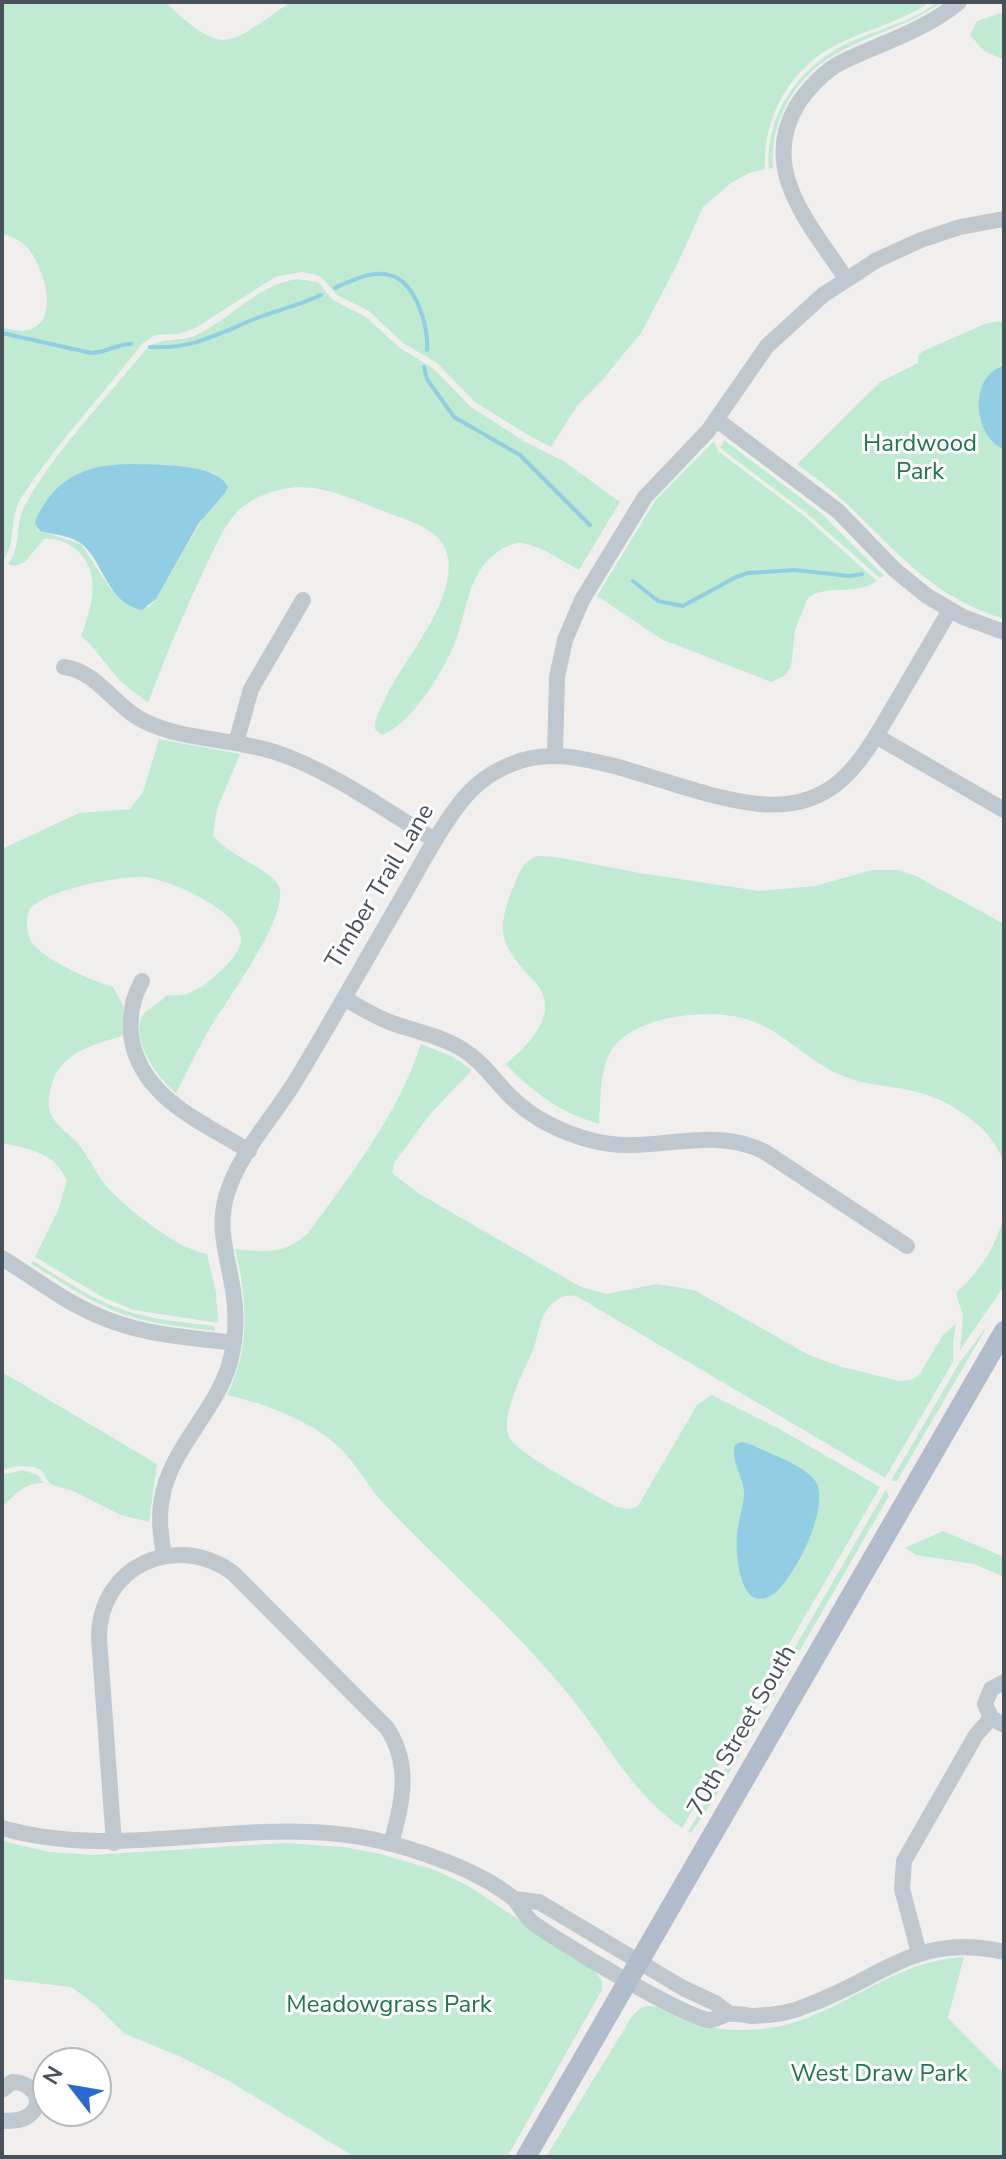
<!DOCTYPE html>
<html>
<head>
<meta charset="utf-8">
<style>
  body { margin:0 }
  #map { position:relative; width:1006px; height:2159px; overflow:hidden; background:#f1efee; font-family:"Nunito Sans",sans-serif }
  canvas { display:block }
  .frame { position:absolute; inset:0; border:4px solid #48515a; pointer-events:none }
  .north { position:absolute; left:32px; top:2047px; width:80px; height:80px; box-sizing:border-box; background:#fff; border:2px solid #b6b9bd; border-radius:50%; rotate:301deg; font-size:22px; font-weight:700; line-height:32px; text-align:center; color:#48515a }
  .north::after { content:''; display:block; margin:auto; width:28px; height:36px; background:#2a6acf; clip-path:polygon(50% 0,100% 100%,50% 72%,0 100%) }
</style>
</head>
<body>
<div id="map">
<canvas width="1006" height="2159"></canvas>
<div class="frame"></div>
<div class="north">N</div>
</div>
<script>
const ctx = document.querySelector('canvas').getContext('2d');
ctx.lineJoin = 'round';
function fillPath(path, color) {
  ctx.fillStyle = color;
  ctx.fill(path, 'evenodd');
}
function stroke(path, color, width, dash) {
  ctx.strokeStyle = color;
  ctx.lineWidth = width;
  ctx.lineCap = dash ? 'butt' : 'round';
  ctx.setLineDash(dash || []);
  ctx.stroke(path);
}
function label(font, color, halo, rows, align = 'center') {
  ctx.font = font + ' "Nunito Sans",sans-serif';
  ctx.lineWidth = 6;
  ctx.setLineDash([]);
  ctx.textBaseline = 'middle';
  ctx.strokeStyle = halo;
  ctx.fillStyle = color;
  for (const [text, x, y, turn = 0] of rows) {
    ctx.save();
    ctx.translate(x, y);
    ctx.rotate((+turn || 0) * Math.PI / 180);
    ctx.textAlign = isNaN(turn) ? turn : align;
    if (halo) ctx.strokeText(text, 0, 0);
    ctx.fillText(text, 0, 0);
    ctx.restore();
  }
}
fillPath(new Path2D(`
  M8 2H165C227 60 227 44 291 2H930C903 21 869 29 840 43 792 65 762 117 765 169L749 173 731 183 703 207 677 265 641 333 604 378 577 406 551 447 528 435 475 402 437 363 403 343 369 311 337 295 321 277 313 274 301 272 275 277 197 327 179 334 155 335 143 343C102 395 57 443 21 498 8 519 17 547 2 561V328C10 329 19 332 27 330 64 323 42 261 25 245 18 239 10 236 2 234V6Z
  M937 2H942C911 25 874 33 841 51 797 74 769 119 773 168L769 169C765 112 801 64 852 41 880 29 912 22 937 2Z
  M1004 12V60L984 51 970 35 977 21Z
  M297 279 318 282 333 300 366 317 400 348 433 368 471 407 524 441 565 462 620 502 579 570C562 561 542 546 522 543 514 542 506 547 499 551 466 572 467 617 452 650 440 676 410 725 382 735L375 729C374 717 382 706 387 695 406 656 455 603 448 558 443 528 408 521 383 511 352 499 317 482 283 489 267 492 245 502 235 514 222 529 214 550 205 568 184 612 165 657 148 703L120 681 90 644 81 636C92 608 103 569 74 548 64 541 55 538 44 539L25 562 15 566 8 564C22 547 14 524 25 505 57 448 106 399 147 348 160 337 179 342 194 336 231 320 256 285 297 279ZM134 464 207 471 216 474 225 493 204 516 156 599 149 607 133 608 110 588 81 544 38 530 112 465Z
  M999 321 1004 322V619C932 596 902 557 850 507 834 491 815 478 797 464L880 382 918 363V356L923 351 985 324Z
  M724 440 822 514 884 576 880 578 805 512 720 448Z
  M714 441 718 451 803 515 877 581C853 597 828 583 808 598L795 630 791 667 784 676 771 682 661 639 597 596 655 501Z
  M159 739 240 754 217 809 213 835C228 856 273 870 279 887 290 917 223 1005 207 1033 196 1053 186 1073 176 1093 158 1079 129 1038 143 1015 147 1008 161 1003 167 995 187 998 202 988 216 975 226 966 239 954 241 941 245 913 169 879 145 877 118 876 46 889 29 910 26 921 26 931 31 941 41 958 93 982 113 987L123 1005 122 1036C92 1045 59 1053 51 1087 49 1095 47 1104 50 1112 56 1128 73 1135 82 1149 92 1162 98 1178 110 1190 128 1210 180 1250 207 1254L216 1292 218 1323 134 1310 104 1298 35 1257 58 1210 67 1181C56 1153 28 1148 2 1143V849L79 813 130 809 143 792Z
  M537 856 556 857 640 873 759 891 815 886 872 870H898L914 875 1004 924V1163C994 1132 960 1107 930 1096 899 1084 870 1089 836 1073 805 1058 781 1030 749 1020 712 1007 629 1015 610 1053 599 1073 601 1102 599 1124 560 1112 534 1094 506 1064 529 1045 562 1012 535 982 522 967 505 952 503 931 502 915 509 897 515 883 520 870 524 861 537 856Z
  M421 1044 453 1057 472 1070 431 1113 394 1163 392 1173 418 1193 581 1287 606 1294 657 1284 694 1290 809 1355 842 1367 899 1381 911 1380 919 1375 943 1335 956 1323 953 1343V1362L885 1478 578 1297C568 1293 559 1297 551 1305 539 1316 539 1335 533 1350 524 1371 500 1416 509 1437 516 1453 598 1497 617 1507L630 1509 638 1506 697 1405 712 1395 776 1427 880 1487 682 1828C630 1791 611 1748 573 1700 517 1630 448 1571 387 1507 367 1487 354 1458 332 1441 302 1417 264 1404 227 1395 251 1348 247 1299 235 1249 267 1252 284 1255 309 1232 352 1173 398 1114 421 1044Z
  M1004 1214V1286L960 1350 963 1316 956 1293C980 1271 997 1246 1004 1214Z
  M33 1261C62 1278 89 1298 121 1309 151 1320 182 1322 214 1326L215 1331C186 1327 157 1325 129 1316 94 1305 63 1283 31 1264Z
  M988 1325 897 1481H891L960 1362Z
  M2 1372 157 1464 149 1522 121 1515 73 1491 50 1484 41 1470 33 1467 17 1466 2 1470Z
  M23 1470 38 1475 44 1483C24 1483 15 1494 2 1507V1475Z
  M886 1490 889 1496 714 1799 691 1833 688 1832Z
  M943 1531 1004 1557V1577L974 1564 916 1555 905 1548Z
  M2 1841 50 1852 92 1855 286 1843 343 1847 381 1854 435 1870 467 1885 595 1971 602 1981V1990L507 2157H355L227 2080 179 2056 125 2034 96 2005 71 1987 2 1979Z
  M964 1957 948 2018 1004 2074V2157H546L629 2021C634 2014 639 2007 648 2006 660 2005 672 2015 682 2019 707 2029 736 2032 762 2029 837 2021 886 1961 964 1957Z`), '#c1ead3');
fillPath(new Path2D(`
  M1004 366V449C973 437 968 375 1004 366Z
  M134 464C157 465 218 463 228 487L225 493 199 523 156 599 142 610C108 604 103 562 83 545 71 535 54 535 40 531L35 523C37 514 42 508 47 500 69 470 99 464 134 464Z
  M741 1442 747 1443C764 1451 807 1466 816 1482 830 1507 796 1575 776 1592 740 1620 735 1554 737 1534 738 1522 742 1510 744 1498 746 1479 730 1463 735 1445Z`), '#92cee3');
stroke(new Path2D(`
  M335 288C350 281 372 270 389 275 416 281 429 327 427 350
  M2 333 91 353C105 353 117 344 131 344
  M150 347C191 350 220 333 257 318 278 310 300 305 321 295
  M424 367 427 379 454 417 520 455 590 525
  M633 581 658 601 683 606 736 577 748 573 795 570 850 576 862 574`), '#92cee3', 4);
stroke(new Path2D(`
  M846 279C812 226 759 172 796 107 807 89 825 70 844 61 884 42 925 30 959 2
  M717 420 838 511 895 570 927 596 963 617 1004 632
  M64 667C97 671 115 707 144 721 184 741 232 738 275 752 332 771 384 810 435 840
  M876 736 1004 810
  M236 743 251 689 303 600
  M555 755 557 677 565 640 582 600 645 497 708 431 767 346 823 295 877 260 921 240 960 227 1004 219
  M142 981C133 997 129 1016 131 1035 139 1097 201 1121 249 1151
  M344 998C358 1006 372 1015 387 1021 412 1031 439 1035 462 1049 482 1061 494 1080 510 1096 532 1118 561 1132 590 1140 649 1157 709 1123 765 1152L907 1246
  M2 1258C33 1277 65 1302 99 1316 141 1335 189 1337 234 1343
  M164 1556C161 1537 158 1517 162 1498 171 1447 216 1412 230 1362 236 1339 237 1314 233 1290 228 1258 217 1230 226 1197 238 1155 270 1121 293 1085 331 1023 366 959 403 896 421 865 438 831 460 803 473 786 491 772 512 764 547 749 583 758 618 767 664 780 712 799 759 804 836 811 861 762 895 704 913 673 932 641 950 610
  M1004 1682 991 1689 985 1704 991 1718 1004 1725
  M2 1828C104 1857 205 1828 309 1832 355 1833 401 1844 444 1861 467 1869 494 1883 513 1898 520 1905 524 1915 532 1922 554 1939 689 2021 711 2020 717 2019 723 2015 728 2014 736 2013 745 2015 752 2016 772 2016 793 2012 811 2004 883 1977 919 1932 1004 1952
  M114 1843 99 1638C99 1566 176 1531 233 1573L387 1728C412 1766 402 1803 391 1844
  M514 1899 539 1902 683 1988 715 2003 729 2013
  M919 1953 902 1889 904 1861 976 1735 991 1718
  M2 2090 12 2082C31 2081 48 2102 28 2116 21 2121 11 2121 2 2121`), '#c0c8cf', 16);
stroke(new Path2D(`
  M526 2157 1004 1331`), '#b1bccb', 20);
label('24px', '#20744e', '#fff', [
  ["Hardwood",920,445],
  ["Park",920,473],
  ["Meadowgrass Park",389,2006],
  ["West Draw Park",879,2075]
]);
label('24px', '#48515a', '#fff', [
  ["Timber Trail Lane",381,887,-59],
  ["70th Street South",743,1731,-60]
]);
</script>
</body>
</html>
